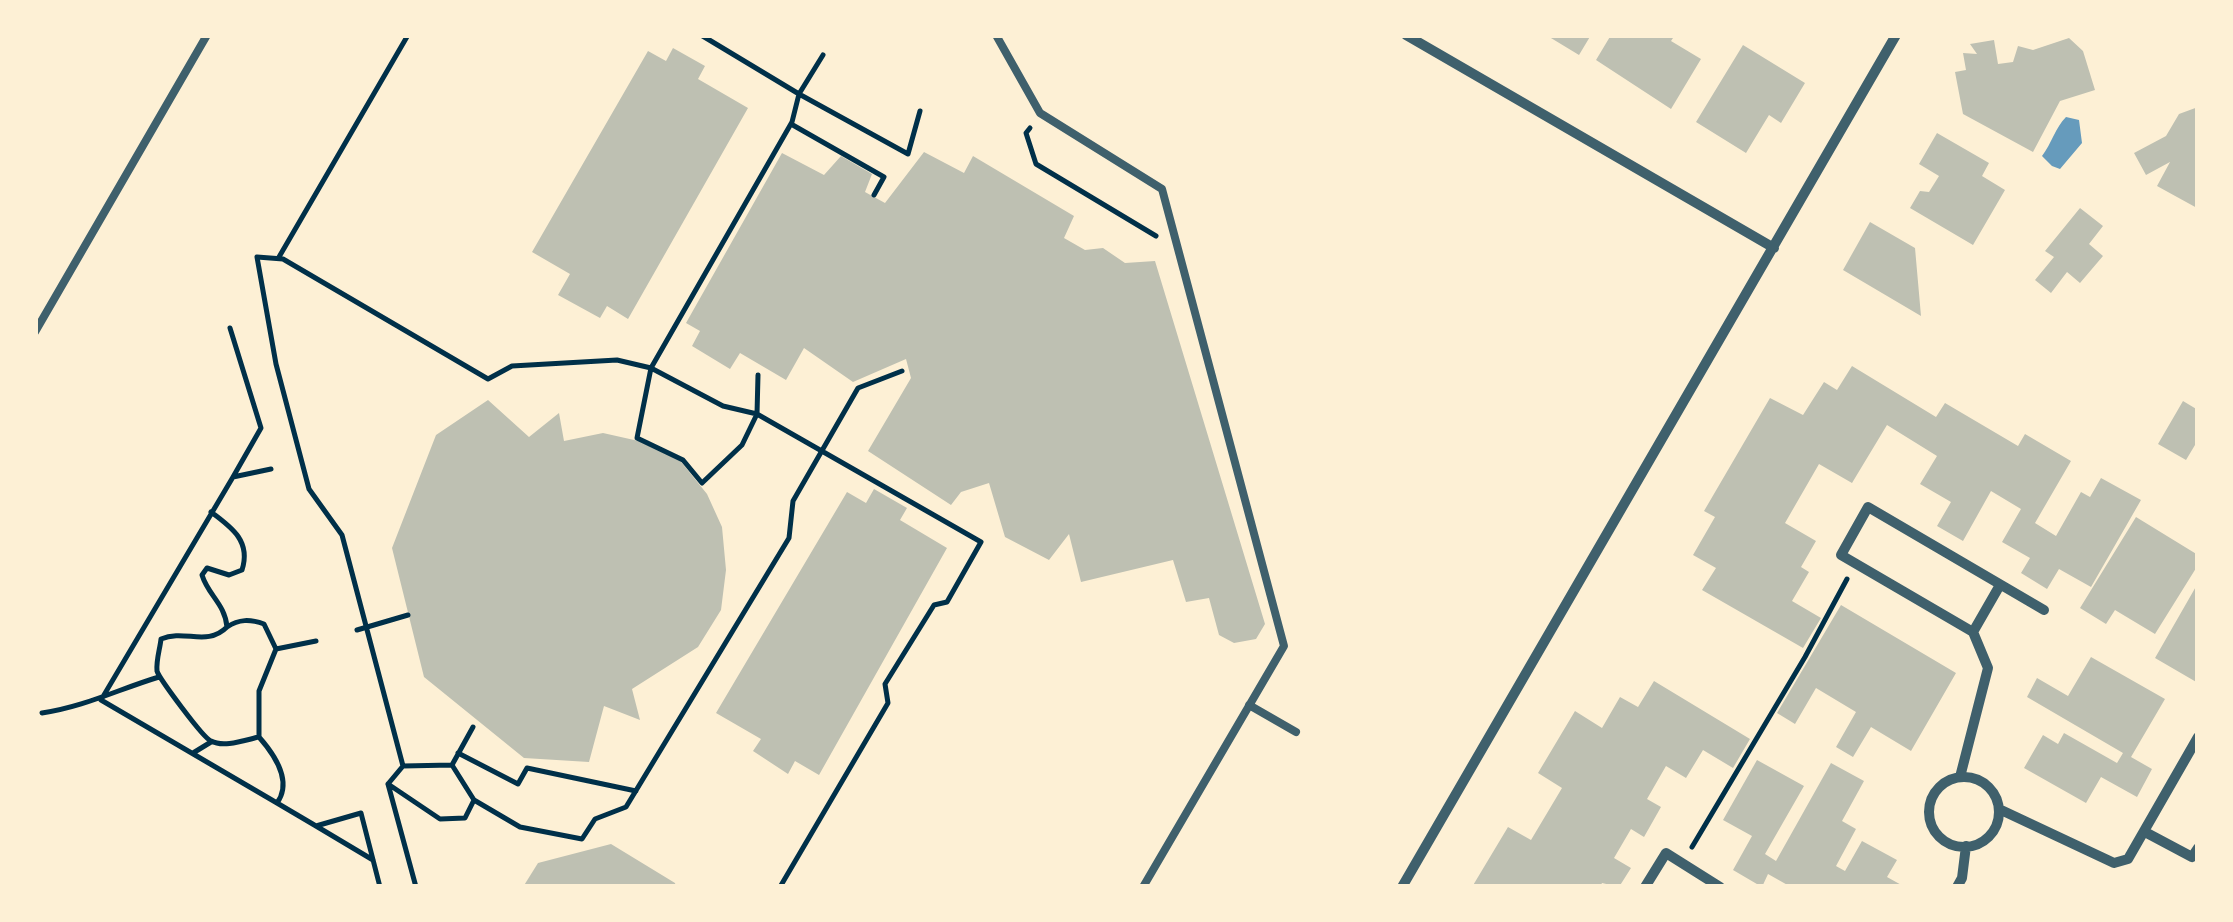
<!DOCTYPE html>
<html>
<head>
<meta charset="utf-8">
<style>
  body { margin:0 }
  #map { position:relative; width:2233px; height:922px; overflow:hidden; background:#fdf0d5; font-family:Manrope,sans-serif }
  canvas { display:block }
  .frame { position:absolute; inset:0; border:38px solid #fdf0d5; pointer-events:none }
</style>
</head>
<body>
<div id="map">
<canvas width="2233" height="922"></canvas>
<div class="frame"></div>
</div>
<script>
const ctx = document.querySelector('canvas').getContext('2d');
ctx.lineJoin = 'round';
function fillPath(path, color) {
  ctx.fillStyle = color;
  ctx.fill(path, 'evenodd');
}
function stroke(path, color, width, dash) {
  ctx.strokeStyle = color;
  ctx.lineWidth = width;
  ctx.lineCap = dash ? 'butt' : 'round';
  ctx.setLineDash(dash || []);
  ctx.stroke(path);
}
fillPath(new Path2D(`
  M2066 117 2079 120 2082 143 2060 169 2052 166 2042 156C2052 143 2055 128 2066 117Z`), '#669bbc');
fillPath(new Path2D(`
  M1546 35H1591L1579 55Z
  M1611 35H1675L1671 41 1701 59 1671 109 1596 60Z
  M2069 38 2083 51 2095 90 2060 101 2033 152 1963 114 1955 72 1966 70 1963 53 1977 54 1970 44 1994 40 1998 64 2013 62 2018 46 2033 50Z
  M1743 45 1805 83 1781 123 1769 115 1746 153 1696 122Z
  M673 48 705 66 698 79 748 108 628 319 607 306 600 318 558 295 570 274 532 252 648 51 666 61Z
  M2198 107V206L2197 208 2157 186 2170 162 2146 175 2134 153 2166 136 2179 114Z
  M1937 133 1989 163 1982 176 2005 190 1973 245 1910 208 1920 191 1929 192 1939 176 1919 164Z
  M924 152 964 173 973 156 1074 216 1064 238 1085 250 1103 248 1125 263 1155 261 1265 624 1256 639 1234 643 1219 635 1209 598 1186 602 1173 560 1081 582 1069 534 1049 560 1005 537 989 483 961 492 951 505 868 451 911 378 906 359 853 382 804 348 786 380 740 353 730 369 692 346 700 331 686 323 782 153 824 175 841 156 872 174 865 192 885 203Z
  M2080 208 2103 226 2089 244 2103 256 2080 283 2067 272 2051 293 2035 280 2054 257 2045 251Z
  M1870 222 1915 248 1921 316 1843 270Z
  M1852 366 1936 417 1945 403 2018 446 2025 434 2071 461 2035 523 2056 536 2081 492 2090 497 2101 478 2141 500 2091 587 2059 569 2047 589 2021 573 2030 558 2002 542 2021 509 1991 491 1963 541 1937 526 1951 502 1920 484 1937 456 1887 425 1852 483 1819 464 1785 523 1816 541 1801 567 1809 572 1792 601 1821 618 1803 648 1702 590 1716 568 1693 555 1715 517 1704 511 1770 398 1803 415 1824 382 1837 390Z
  M488 400 529 437 559 413 564 441 603 433 643 442 678 458 707 494 722 527 726 570 721 610 698 647 632 689 640 720 604 706 589 762 524 758 424 677 392 548 436 435Z
  M2183 401 2198 410V440L2186 460 2158 444Z
  M874 489 907 508 900 520 947 548 819 775 795 761 788 774 753 751 761 739 716 713 847 492 866 503Z
  M2136 517 2198 555V565L2155 634 2115 610 2106 624 2080 608Z
  M2198 583V683L2155 658Z
  M1841 605 1956 673 1911 751 1871 727 1853 757 1836 747 1856 712 1816 688 1795 724 1777 713Z
  M2091 657 2165 699 2131 757 2152 769 2137 797 2101 777 2086 803 2024 768 2043 735 2058 744 2064 733 2117 763 2123 753 2027 697 2037 678 2068 696Z
  M1654 681 1750 739 1733 768 1703 750 1686 778 1666 766 1647 799 1661 807 1644 837 1631 829 1614 858 1631 868 1619 887 1602 883 1600 887H1472L1508 827 1531 840 1562 788 1538 773 1575 711 1602 728 1620 697 1638 707Z
  M1757 760 1804 786 1765 854 1776 861 1831 763 1864 781 1842 821 1856 829 1836 866 1845 871 1862 841 1897 860 1887 877 1905 887H1791L1768 874 1762 887 1733 870 1752 836 1723 820Z
  M611 844 675 883 676 887H523L538 863Z`), '#bec0b2');
stroke(new Path2D(`
  M701 35 799 94 792 122 651 368 637 438 683 460 702 483 742 445 757 414 758 375
  M823 55 799 94 908 154 920 111
  M791 124 884 177 874 195
  M1030 128 1026 133 1036 164 1156 236
  M279 257 408 35
  M230 328 261 428 233 477
  M271 469 233 477 101 700 277 803
  M211 512C233 528 251 542 242 570L229 575 207 568 202 575C208 595 225 604 227 627 239 619 250 619 264 624L276 649
  M227 627C207 647 185 629 161 639 160 649 156 660 157 671 159 678 203 738 211 741 224 748 245 740 259 737
  M357 630 408 615
  M316 641 276 649 259 691V737C274 754 293 781 277 803L316 826 361 813 380 887
  M42 713C84 707 119 689 159 677
  M193 753 211 742
  M458 753 518 784 527 768 636 791
  M452 765 473 727
  M403 766 452 765 474 800
  M388 784 440 819 465 818 474 800 520 827 582 839 595 819 626 807 789 538 793 501 858 388 902 371
  M316 826 373 860
  M1692 847 1805 657 1847 579
  M416 887 388 784 403 766 342 535 309 489 276 364 257 257 283 259 488 379 512 366 617 360 651 368 723 406 757 414 981 542 947 602 934 605 885 684 888 703 780 887`), '#003049', 5);
stroke(new Path2D(`
  M996 35 1040 113 1162 189 1284 646 1143 887
  M35 332 207 35
  M1249 705 1296 732`), '#3f606c', 8);
stroke(new Path2D(`
  M1406 35 1774 248
  M1973 632 2000 585
  M1960 777 1988 668 1973 632 1841 555 1868 507 2044 610
  M1929 812a35 35 0 1 1 70 0a35 35 0 1 1-70 0Z
  M1999 809 2114 863 2128 859 2198 737
  M2145 832 2192 857 2198 848
  M1402 887 1896 35
  M1645 887 1666 853 1720 887
  M1957 887 1962 878 1966 846`), '#3f606c', 10);
</script>
</body>
</html>
